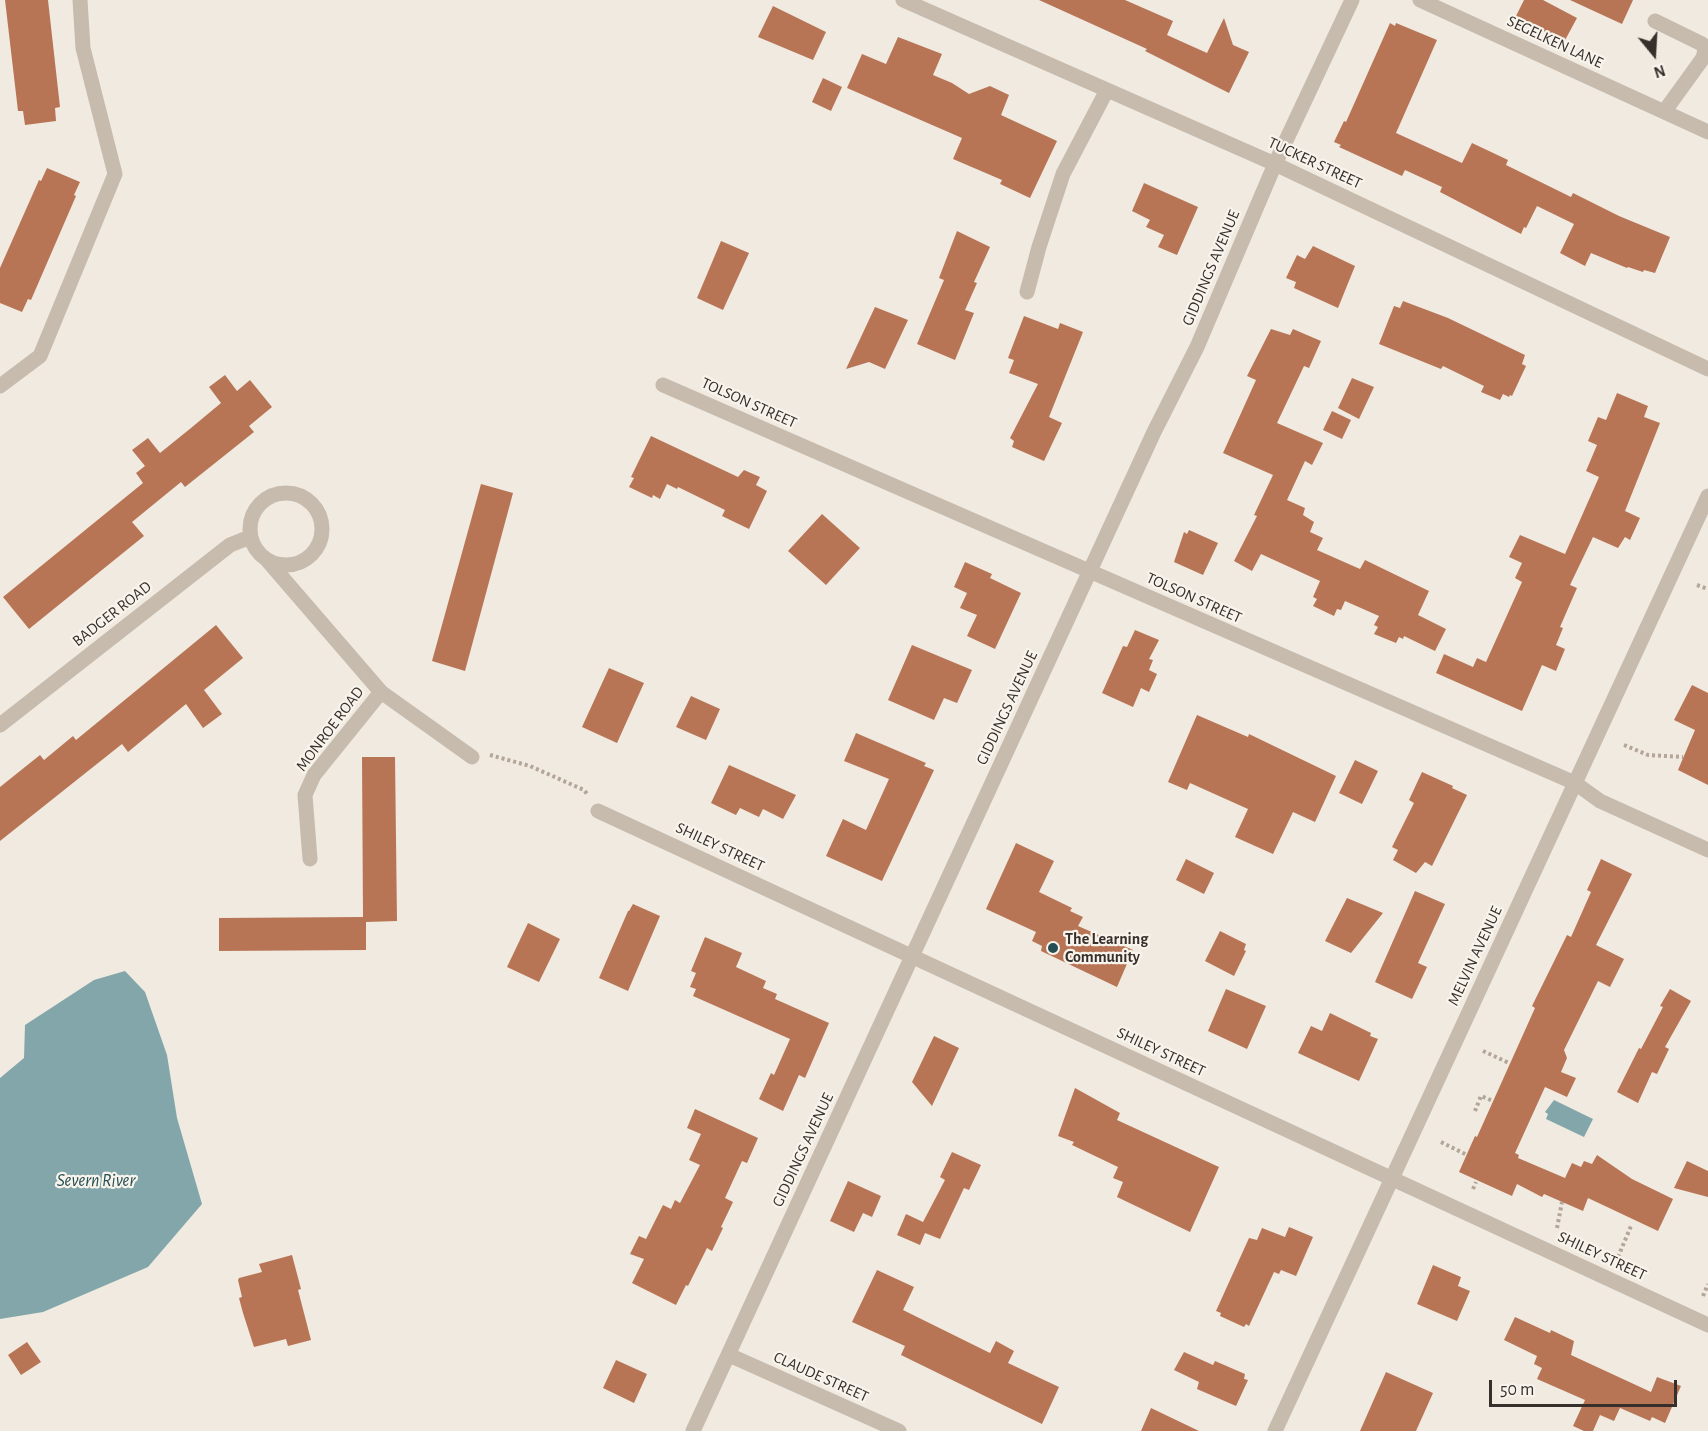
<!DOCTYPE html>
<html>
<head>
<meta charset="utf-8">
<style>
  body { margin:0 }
  #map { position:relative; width:1708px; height:1431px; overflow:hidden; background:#f0eae0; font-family:"Alegreya Sans",sans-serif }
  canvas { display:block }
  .north { position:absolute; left:1624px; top:24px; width:60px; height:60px; -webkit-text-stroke:4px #f8f4ec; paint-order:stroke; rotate:162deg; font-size:16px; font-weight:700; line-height:24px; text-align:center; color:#372f2b }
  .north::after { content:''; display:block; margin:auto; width:21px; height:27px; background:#372f2b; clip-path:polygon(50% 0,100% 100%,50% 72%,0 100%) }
  .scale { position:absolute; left:1489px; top:1380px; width:188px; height:27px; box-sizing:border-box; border:3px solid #372f2b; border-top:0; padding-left:8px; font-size:18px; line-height:21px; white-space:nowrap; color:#372f2b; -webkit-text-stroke:4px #f8f4ec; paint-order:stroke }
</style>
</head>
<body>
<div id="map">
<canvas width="1708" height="1431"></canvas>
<div class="north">N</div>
<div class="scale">50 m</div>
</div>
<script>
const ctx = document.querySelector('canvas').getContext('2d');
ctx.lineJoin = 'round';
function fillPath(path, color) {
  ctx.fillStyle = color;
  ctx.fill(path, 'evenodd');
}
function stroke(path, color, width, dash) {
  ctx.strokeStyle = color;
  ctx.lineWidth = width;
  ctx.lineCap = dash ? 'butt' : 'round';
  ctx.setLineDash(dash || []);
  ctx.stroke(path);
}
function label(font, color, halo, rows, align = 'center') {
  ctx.font = font + ' "Alegreya Sans",sans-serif';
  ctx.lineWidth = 4.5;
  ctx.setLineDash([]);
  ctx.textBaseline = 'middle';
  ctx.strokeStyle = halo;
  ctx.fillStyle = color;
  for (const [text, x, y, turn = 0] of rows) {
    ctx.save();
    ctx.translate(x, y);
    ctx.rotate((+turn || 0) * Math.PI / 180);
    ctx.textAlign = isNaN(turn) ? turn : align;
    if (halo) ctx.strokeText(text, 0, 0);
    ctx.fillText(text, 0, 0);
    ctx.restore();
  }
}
fillPath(new Path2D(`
  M125 971 145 992 167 1055 177 1118 202 1204 148 1267 43 1312 0 1319V1078L24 1058 25 1025 94 980Z
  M1554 1100 1593 1119 1584 1137 1546 1119 1548 1114 1545 1112Z`), '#82a6aa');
fillPath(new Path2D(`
  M5 0H48L60 107 55 108 56 121 25 125 23 111H18Z
  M1039 0H1125L1173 21 1167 35 1207 53 1224 18 1233 45 1249 52 1229 93 1145 51 1147 49Z
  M1524 0H1543L1577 18 1564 42 1516 16Z
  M1570 0H1633L1622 24Z
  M773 6 826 32 813 60 758 37Z
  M1390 23 1395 26 1396 23 1437 40 1396 133 1462 163 1472 143 1508 160 1506 165 1571 197 1573 193 1619 216 1670 237 1655 273 1644 270 1643 272 1628 267 1627 268 1591 253 1585 266 1560 253 1574 224 1537 206 1526 228 1524 227 1521 234 1440 192 1442 187 1405 170 1402 176 1339 147 1341 145 1334 142 1344 121 1346 122Z
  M898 37 942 54 933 75 952 83 969 94 990 86 1009 95 1001 115 1057 141 1030 198 1000 184 1002 180 953 159 962 138 847 88 862 54 886 64Z
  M823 78 842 87 831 111 812 102Z
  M47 168 80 182 74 195 76 196 31 300 28 299 22 312 0 303V268L39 180 41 181Z
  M1144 183 1198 207 1177 255 1158 247 1164 235 1146 227 1150 220 1132 211Z
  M957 231 990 247 974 282 977 283 965 310 974 313 955 360 917 344 944 280 939 278Z
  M721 241 749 253 723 310 697 298Z
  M1313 246 1355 266 1338 308 1294 288 1296 282 1286 278 1297 255 1305 259Z
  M1403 301 1448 318 1525 355 1522 364 1526 366 1512 396 1510 395 1509 397 1503 394 1500 400 1481 392 1484 386 1443 366 1441 369 1379 344 1394 306 1400 308Z
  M875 307 908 320 885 369 869 362 846 369Z
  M1024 316 1058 329 1060 323 1083 332 1049 417 1062 423 1044 461 1012 447 1014 441 1010 438 1038 384 1009 373 1014 360 1008 358Z
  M1271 329 1290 335 1293 329 1321 341 1309 368 1304 366 1277 423 1323 443 1312 465 1305 461 1287 500 1305 508 1303 515 1314 522 1310 532 1323 538 1317 550 1360 569 1365 560 1429 591 1418 615 1446 629 1435 651 1404 636 1403 639 1399 637 1396 643 1374 634 1378 627 1374 625 1379 616 1345 601 1341 610 1337 609 1334 616 1313 606 1317 599 1313 597 1320 581 1261 554 1252 571 1234 561 1257 516 1254 515 1273 475 1223 453 1256 380 1247 376Z
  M225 375 237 391 250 380 272 407 249 426 254 432 185 487 181 482 132 522 144 536 29 629 3 597 143 483 136 473 145 466 132 450 148 438 160 453 191 428 221 403 209 387Z
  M1352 378 1374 387 1359 419 1338 408Z
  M1617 393 1648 406 1644 417 1660 423 1625 511 1640 518 1630 540 1625 537 1618 548 1593 537 1570 585 1577 588 1560 627 1563 628 1556 645 1565 649 1556 671 1542 665 1522 711 1436 673 1444 654 1473 667 1477 658 1486 662 1522 582 1515 578 1522 563 1509 557 1520 535 1565 554 1599 477 1586 471 1597 445 1588 441 1598 417 1606 420Z
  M1332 411 1351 420 1342 439 1323 430Z
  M651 436 738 477 744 470 760 477 756 485 767 491 749 529 722 516 725 510 678 487 677 489 667 484 660 499 653 495 652 498 629 487 634 478 631 477Z
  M481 484 513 493 465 671 432 661Z
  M822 514 860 548 826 585 788 551Z
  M1189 530 1218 543 1203 575 1174 562 1184 532 1187 534Z
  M965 562 992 574 990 578 1021 593 995 649 967 636 977 615 960 608 967 593 954 587Z
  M216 625 243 658 204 690 222 714 203 728 186 704 128 752 122 744 0 841V787L40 755 44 760 73 736 76 740Z
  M1135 630 1159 640 1149 659 1153 660 1149 670 1157 674 1149 692 1141 688 1133 707 1102 693 1123 646 1127 647Z
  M912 645 972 670 957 703 944 698 934 720 888 700Z
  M609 668 644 683 617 743 582 727Z
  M1692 685 1708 693V785L1678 770 1695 730 1674 720Z
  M691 696 720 709 706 740 676 727Z
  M1197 715 1248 737 1249 734 1336 776 1315 822 1293 812 1273 854 1235 837 1248 809 1190 783 1187 790 1168 782Z
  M856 733 926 763 924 766 934 770 882 881 826 856 843 819 866 830 889 779 844 761Z
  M362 757H395L397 921 366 922V950L219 951V918L363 917Z
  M1355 760 1378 771 1362 804 1339 793Z
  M729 765 796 795 783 819 763 809 759 817 740 808 736 815 711 803Z
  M1422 772 1453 786 1452 788 1467 795 1432 866 1425 862 1416 873 1393 860 1398 850 1392 847 1414 803 1409 800Z
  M1016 843 1054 861 1039 892 1072 908 1070 911 1083 917 1078 926 1133 950 1117 987 1041 951 1042 946 1032 941 1036 932 986 909Z
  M1186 859 1214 873 1204 894 1176 880Z
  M1601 859 1632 874 1596 945 1624 959 1610 987 1598 981 1564 1050 1567 1058 1561 1072 1576 1078 1567 1097 1545 1087 1515 1153 1519 1155 1518 1158 1565 1178 1572 1163 1581 1167 1584 1161 1592 1164 1597 1155 1632 1179 1673 1199 1658 1231 1588 1198 1583 1211 1544 1194 1542 1197 1517 1184 1512 1196 1459 1172 1475 1136 1477 1137 1535 1008 1532 1006 1567 935 1571 937 1591 892 1587 890Z
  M1415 891 1445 904 1418 963 1427 967 1412 999 1375 982Z
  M1347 898 1383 913 1351 953 1325 941Z
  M633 904 660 916 628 991 599 978 628 911H629Z
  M528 923 560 939 539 982 507 967Z
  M1220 931 1246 944 1244 950 1246 951 1234 976 1205 961Z
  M705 937 742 953 736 967 766 981 763 988 777 994 775 999 829 1023 805 1078 799 1075 783 1111 759 1099 771 1073 774 1075 790 1039 693 996 696 989 690 987 696 973 691 971Z
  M1226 989 1266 1006 1247 1049 1208 1031Z
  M1670 989 1691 1001 1665 1047 1669 1049 1657 1074 1652 1072 1638 1103 1617 1092 1639 1048 1641 1049 1663 1007 1660 1006Z
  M1330 1013 1371 1033 1370 1036 1378 1039 1359 1081 1298 1053 1311 1026 1322 1031Z
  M934 1036 959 1048 932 1106 912 1082Z
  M1075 1088 1120 1113 1117 1120 1219 1167 1190 1232 1117 1197 1123 1182 1113 1178 1118 1167 1072 1145 1074 1142 1058 1136Z
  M695 1109 758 1138 747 1163 742 1161 725 1198 733 1202 721 1227 723 1228 712 1251 707 1248 688 1286 686 1285 676 1305 632 1283 644 1259 630 1254 639 1236 646 1239 663 1205 671 1209 675 1200 680 1203 700 1165 689 1160 701 1134 687 1128Z
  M952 1152 981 1165 969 1190 964 1188 940 1239 925 1233 920 1245 897 1235 906 1214 923 1222 945 1180 940 1177Z
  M1687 1161 1708 1171V1197L1674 1188Z
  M848 1181 881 1196 872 1217 863 1213 854 1232 830 1221Z
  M1289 1227 1313 1237 1296 1276 1281 1270 1279 1274 1274 1272 1249 1326 1246 1324 1244 1327 1220 1316 1221 1313 1216 1311 1249 1238 1257 1240 1262 1228 1285 1237Z
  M292 1255 301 1289 298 1290 311 1340 288 1346 286 1339 254 1347 243 1313 239 1298 242 1297 238 1280 239 1278 262 1272 259 1264Z
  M1433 1265 1461 1277 1458 1286 1470 1291 1457 1321 1417 1304Z
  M877 1270 914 1287 903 1310 990 1353 996 1341 1014 1351 1008 1363 1059 1387 1042 1424 901 1355 905 1346 852 1322Z
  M1515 1317 1550 1333 1551 1330 1574 1341 1571 1355 1651 1392 1657 1377 1681 1386 1665 1423 1652 1417 1650 1421 1620 1408 1614 1421 1600 1415 1593 1431H1584L1573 1426 1585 1400 1537 1379 1542 1368 1534 1364 1537 1356 1504 1340Z
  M27 1342 41 1362 21 1375 8 1355Z
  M1184 1352 1213 1365 1215 1361 1245 1374 1244 1379 1248 1380 1236 1406 1197 1389 1199 1382 1174 1370Z
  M616 1360 647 1374 634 1403 603 1388Z
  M1386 1372 1433 1393 1416 1431H1360Z
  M1151 1408 1199 1431H1141Z`), '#b87556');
stroke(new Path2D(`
  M1697 585 1708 589
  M1624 745 1648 755 1683 757
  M490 755 530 766 584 790 588 795
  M1483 1051 1509 1063
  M1475 1111 1481 1096 1493 1101
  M1441 1142 1467 1155
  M1473 1189 1476 1182
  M1557 1228 1562 1202
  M1618 1257 1631 1226
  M1703 1296 1708 1284`), '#b3a597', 4, [3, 3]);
stroke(new Path2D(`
  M903 0 1275 164 1708 369
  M1420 0 1708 132
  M1655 21 1702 44 1705 50 1703 58 1664 112
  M1027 292 1039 247 1063 174 1107 90
  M663 385 1575 783 1600 801 1708 850
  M0 386 40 356 115 174 83 48 80 0
  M250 529a36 36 0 1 1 72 0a36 36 0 1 1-72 0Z
  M268 561 381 692 472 757
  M0 725 230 545 250 537
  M598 811 1708 1325
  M310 859 305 795 314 775 381 692
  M729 1355 899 1431
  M693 1431 1154 432 1197 347 1275 164 1352 0
  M1275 1431 1708 496`), '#c7bbad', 15);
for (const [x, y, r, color] of [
  [1053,948,6,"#254d54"]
]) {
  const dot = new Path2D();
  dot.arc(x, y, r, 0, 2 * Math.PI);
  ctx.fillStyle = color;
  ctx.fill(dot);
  stroke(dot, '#f8f4ec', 2);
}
label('16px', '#372f2b', '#f8f4ec', [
  ["SEGELKEN LANE",1555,42,25],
  ["TUCKER STREET",1315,163,25],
  ["GIDDINGS AVENUE",1211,268,-67],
  ["TOLSON STREET",749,403,24],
  ["TOLSON STREET",1194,598,24],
  ["BADGER ROAD",112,614,-38],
  ["GIDDINGS AVENUE",1007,708,-65],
  ["MONROE ROAD",330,729,-53],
  ["SHILEY STREET",720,847,25],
  ["MELVIN AVENUE",1475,956,-65],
  ["SHILEY STREET",1161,1052,25],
  ["GIDDINGS AVENUE",803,1150,-65],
  ["SHILEY STREET",1602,1256,25],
  ["CLAUDE STREET",821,1377,24]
]);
label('bold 16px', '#372f2b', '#f8f4ec', [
  ["The Learning",1065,939],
  ["Community",1065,957]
], 'left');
label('italic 18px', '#254d54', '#f8f4ec', [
  ["Severn River",96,1181]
]);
</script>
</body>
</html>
